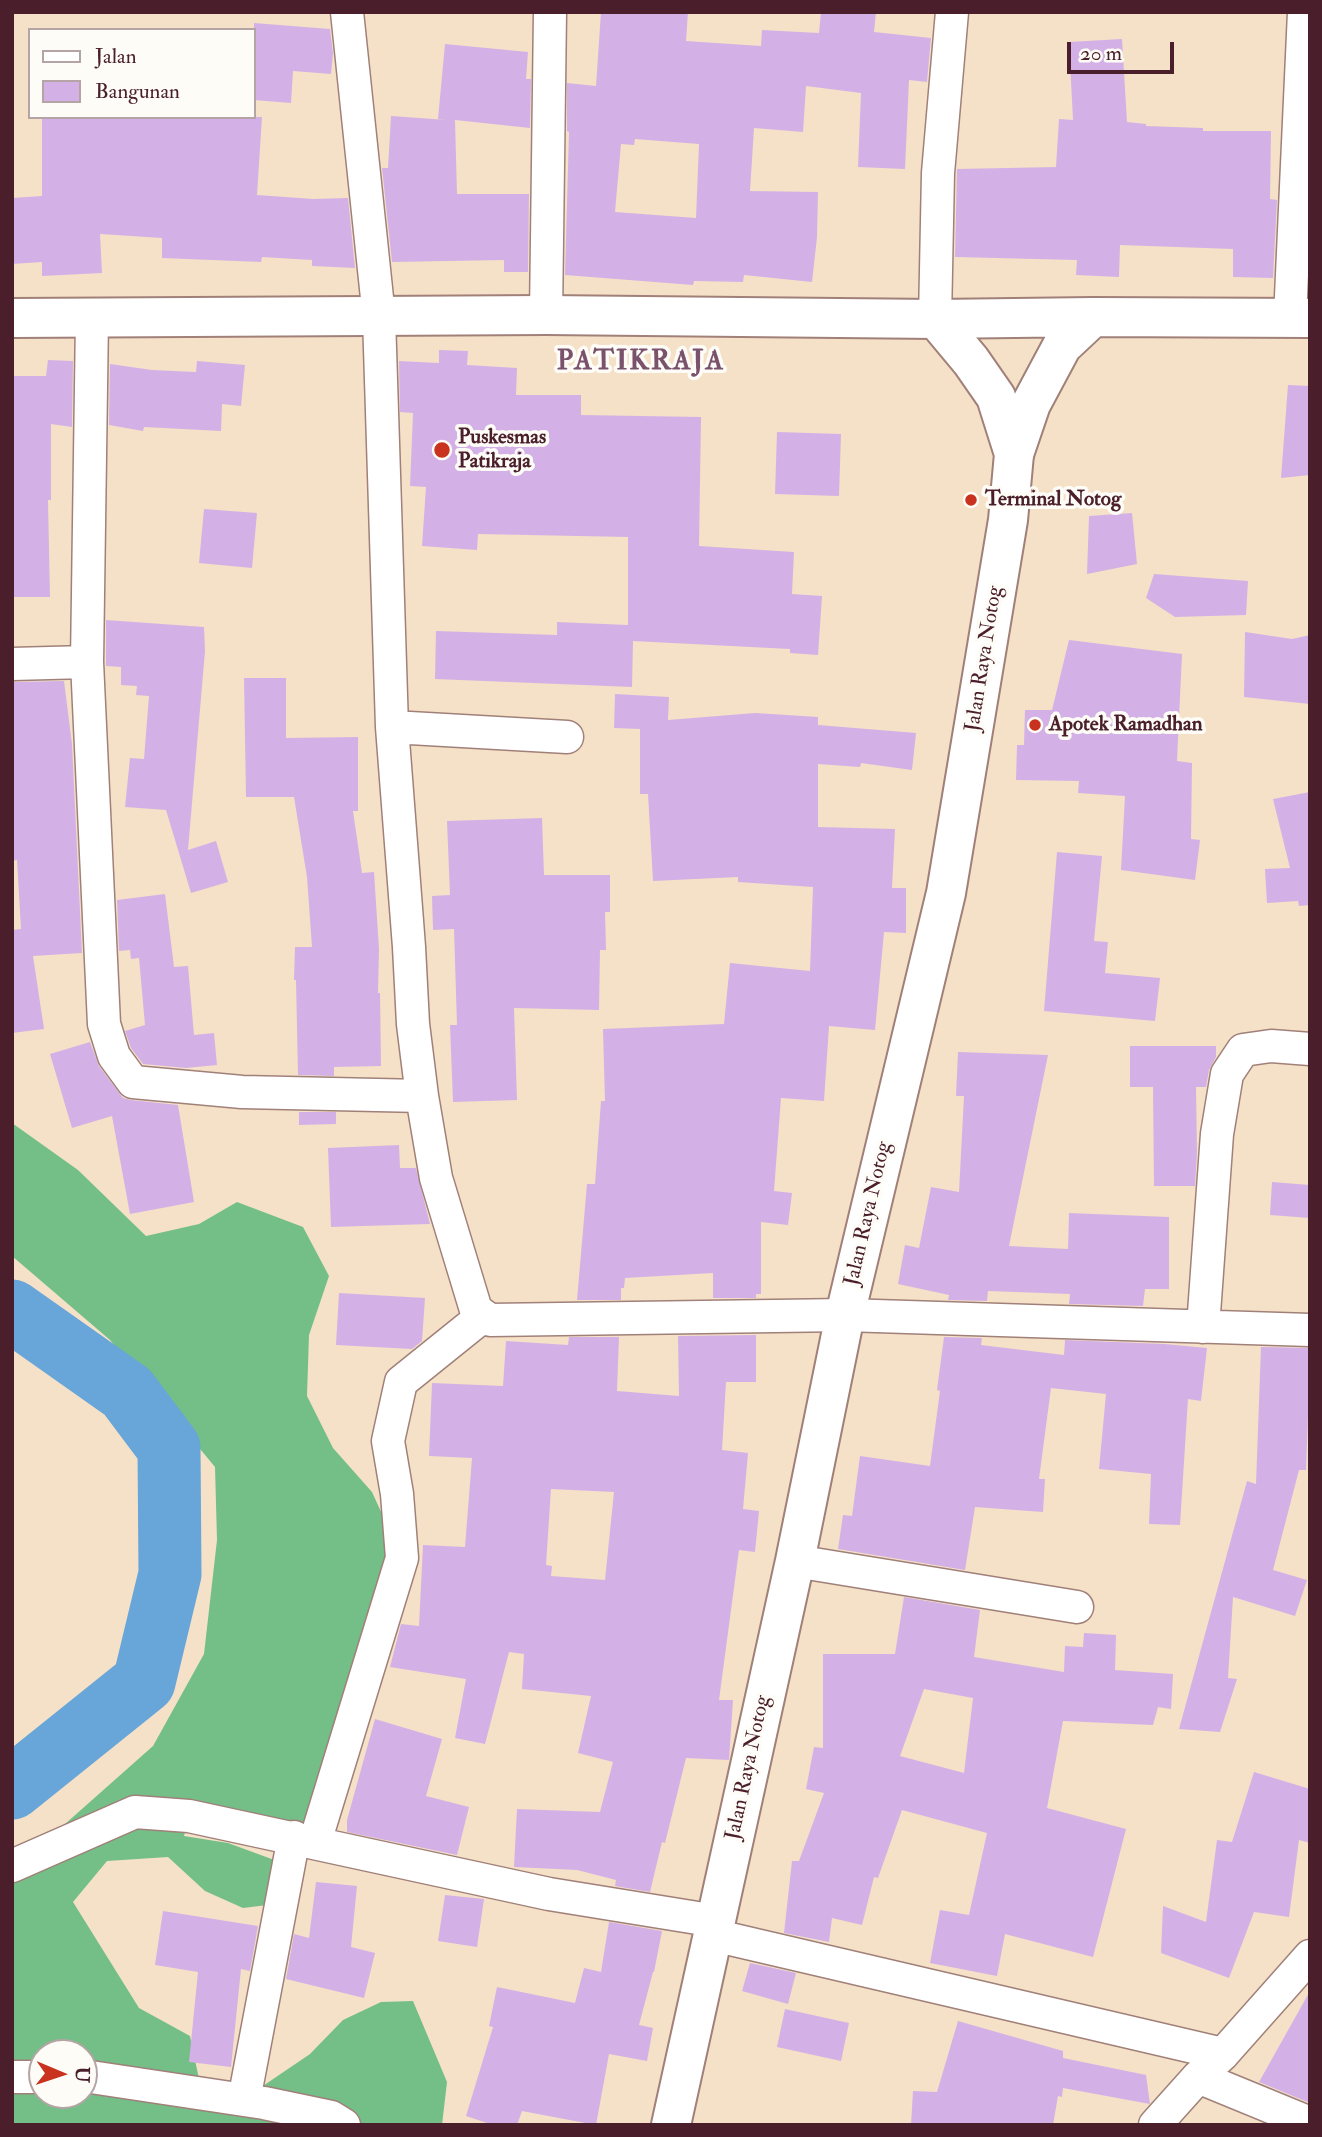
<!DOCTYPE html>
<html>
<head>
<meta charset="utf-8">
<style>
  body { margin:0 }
  #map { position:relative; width:1322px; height:2137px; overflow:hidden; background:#f5e1c7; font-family:"IM FELL Double Pica",serif }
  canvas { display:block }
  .frame { position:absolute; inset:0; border:14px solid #4a1f2b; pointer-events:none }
  .legend { position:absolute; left:28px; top:28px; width:228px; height:91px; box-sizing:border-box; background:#fdfcf7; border:2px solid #b5a4a5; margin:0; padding:9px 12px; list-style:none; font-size:21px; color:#4a1f2b }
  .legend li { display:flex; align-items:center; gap:14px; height:35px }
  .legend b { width:35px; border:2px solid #b5a4a5 }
  .north { position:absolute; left:28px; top:2039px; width:70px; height:70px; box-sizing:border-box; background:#fdfcf7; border:2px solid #b5a4a5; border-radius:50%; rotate:92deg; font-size:19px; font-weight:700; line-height:28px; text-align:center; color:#4a1f2b }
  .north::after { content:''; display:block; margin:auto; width:24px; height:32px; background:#c8321e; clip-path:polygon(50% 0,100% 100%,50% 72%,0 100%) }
  .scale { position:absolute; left:1067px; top:42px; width:107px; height:32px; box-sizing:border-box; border:4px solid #4a1f2b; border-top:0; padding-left:9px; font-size:21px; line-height:24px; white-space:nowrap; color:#4a1f2b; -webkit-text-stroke:5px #fdfcf7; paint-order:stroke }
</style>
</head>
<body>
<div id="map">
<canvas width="1322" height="2137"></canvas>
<div class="frame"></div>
<ul class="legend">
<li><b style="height:9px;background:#fff"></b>Jalan</li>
<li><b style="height:19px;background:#d3b1e6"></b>Bangunan</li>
</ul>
<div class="north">U</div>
<div class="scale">20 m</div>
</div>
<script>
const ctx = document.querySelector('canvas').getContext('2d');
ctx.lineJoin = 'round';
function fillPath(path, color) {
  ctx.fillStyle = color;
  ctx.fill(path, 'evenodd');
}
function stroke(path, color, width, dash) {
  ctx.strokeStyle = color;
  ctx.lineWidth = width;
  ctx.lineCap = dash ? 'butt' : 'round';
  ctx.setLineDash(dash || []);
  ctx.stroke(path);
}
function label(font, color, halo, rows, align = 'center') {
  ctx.font = font + ' "IM FELL Double Pica",serif';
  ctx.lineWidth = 7;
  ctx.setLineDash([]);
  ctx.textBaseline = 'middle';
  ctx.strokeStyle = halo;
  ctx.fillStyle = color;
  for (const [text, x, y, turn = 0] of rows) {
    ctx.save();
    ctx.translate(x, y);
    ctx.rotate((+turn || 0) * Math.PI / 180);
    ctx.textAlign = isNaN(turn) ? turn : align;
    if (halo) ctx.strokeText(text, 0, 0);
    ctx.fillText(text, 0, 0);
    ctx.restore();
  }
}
fillPath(new Path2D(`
  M12 1123 78 1170 146 1236 199 1224 237 1202 303 1227 329 1276 309 1335 307 1396 333 1448 372 1492 402 1558 315 1842 189 1816 184 1836 228 1843 299 1869 292 1902 243 1908 205 1891 168 1857 107 1861 73 1902 139 2008 190 2036 204 2103 257 2090 310 2054 343 2020 381 2002 413 2001 447 2082 442 2125H12V1871L153 1746 204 1654 217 1540 215 1467 110 1340 12 1256ZM42 2053H84V2095H42Z`), '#73bf87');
stroke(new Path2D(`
  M12 1311 127 1392 169 1448 170 1574 144 1682 12 1788`), '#68a5d9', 63);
fillPath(new Path2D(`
  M601 12H688L686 41 761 46 762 30 819 33 821 12H876L874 32 931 38 927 82 909 80 905 169 858 167 861 93 806 86 803 132 754 128 750 191 818 192 817 237 812 282 744 275 743 282 694 281 693 285 565 275 569 132 567 131V83L596 86ZM635 139 699 144 696 218 615 212 621 144 634 145Z
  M254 23 330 29 333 53 331 74 293 71 291 103 254 100Z
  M1122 39 1127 122 1146 124V126L1203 128V131H1271L1270 199 1277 200 1273 278 1233 277V249L1120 245 1119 277 1076 275 1077 260 955 257 957 169 1056 167 1059 119 1073 120 1069 42Z
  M445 44 528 52 526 79H531L530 128 455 120 457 194H529L528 272H504V260L392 262 382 168H388L391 116 447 120 438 119Z
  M42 117H262L257 195 313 199 348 198 355 268 312 266V260L262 257 261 262 162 258V238L100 234 102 273 42 276V262L12 264V198L42 196Z
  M439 350 468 351 467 365 517 368 516 395H581V415L701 417 699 546 794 552 792 594 822 596 818 655 790 653V649L633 641 632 687 435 679 436 631 557 635V622L628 625V537L478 534 477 550 422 546 426 487 410 486 413 413 400 412 399 361 439 363Z
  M48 360 73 361 72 427 51 424V500H48L50 597H12V376H46Z
  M197 361 245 365 241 406 222 404 221 431 144 427 143 431 109 425 110 364 152 370 196 372Z
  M1288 385 1310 386V475L1281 478Z
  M777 432 841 434 839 496 775 494Z
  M204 509 257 513 252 568 199 563Z
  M1132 513 1137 564 1087 574 1089 516Z
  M1154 574 1248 581 1246 615 1175 617 1146 598Z
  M106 620 204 627 205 651 188 850 216 841 228 882 191 893 166 810 125 807 130 758 144 759 149 696 136 695 137 686 121 685V667L106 666Z
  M1245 632 1292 639 1310 635V704L1244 697Z
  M1069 640 1182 654 1177 761 1192 763 1191 839 1200 840 1195 880 1121 870 1125 796 1078 793 1079 781 1016 780 1017 745H1024L1025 710H1052Z
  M244 678H286V738L358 737V811H353L362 873 374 872 379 949 378 993H380L381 1066 334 1067V1076L298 1075 296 980H294L295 947H312L307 877 294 797H246Z
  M64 681 72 744 82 953 33 956 44 1029 12 1033V930L21 929 17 860 12 861V682Z
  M615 694 669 697 668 720 755 713 818 717V725L916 733 912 770 861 763 860 767 818 764V827L895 829 892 888H906V933L884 932 875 1030 829 1026 824 1101 781 1098 774 1191 792 1193 788 1225 761 1222V1294H756V1298H713V1273L625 1278 624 1288H621V1300H577L587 1184H595L601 1101H605L603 1029 724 1024 730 963 810 971 813 887 738 882V877L653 881 648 794H640V729L614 728Z
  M1310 792V905L1299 906 1298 901 1267 903 1265 869 1290 868 1273 799Z
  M542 818 544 875H610V912H605L606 950H600L599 1010 514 1008 517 1100 453 1102 450 1025H457L454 929 433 930 432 896 450 895 447 821Z
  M1057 852 1102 856 1094 941 1108 942 1105 973 1160 978 1155 1021 1044 1011Z
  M165 894 174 967 188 966 194 1035 214 1033 217 1065 186 1068 143 1064 131 1048 125 1031 145 1025 139 958 131 959 130 950 119 951 117 900Z
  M90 1042 99 1066 123 1098 131 1100 178 1105 194 1202 130 1214 112 1116 72 1128 50 1054Z
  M1130 1046H1216V1057L1209 1070 1206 1087H1196L1197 1153 1195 1186H1154L1153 1087H1130Z
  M958 1052 1048 1055 1009 1246 1068 1249 1069 1213 1169 1217V1289H1145L1143 1306 1069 1304 1070 1294 988 1291 987 1301 948 1300 949 1295 898 1284 905 1245 919 1248 931 1187 959 1192 964 1096H956Z
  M299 1112H336V1124L299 1125Z
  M399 1145 400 1168H416L430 1224 331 1227 328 1148Z
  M1272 1182 1310 1185V1218L1270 1215Z
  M339 1293 425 1298 422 1341 412 1349 336 1345Z
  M756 1335V1382H726L722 1450 748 1453 743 1509 759 1511 755 1552 739 1550 719 1700H733L729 1760 686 1758 665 1843 662 1842 650 1892 615 1886 616 1880 577 1870 514 1867 517 1809 600 1812 613 1762 578 1753 591 1696 522 1689 524 1654 509 1652 485 1744 455 1738 466 1679 390 1667 401 1624 419 1626 423 1545 465 1547 472 1458 429 1456 432 1383 503 1386 506 1341 568 1345 569 1337H619L617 1391 679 1396 678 1336ZM551 1489 614 1492 605 1580 551 1576 552 1566 546 1565Z
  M944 1337 982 1338 981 1345 1064 1355 1065 1340 1165 1344 1207 1348 1201 1401 1188 1399 1180 1525 1149 1524 1151 1474 1099 1469 1106 1394 1051 1388 1039 1479H1045L1043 1512 975 1507 965 1570 838 1549 843 1515 852 1516 860 1456 930 1466 940 1391 937 1390Z
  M1261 1347 1310 1348V1415H1308L1306 1470H1299L1273 1570 1307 1580 1295 1616 1233 1597 1228 1678 1237 1679 1220 1732 1179 1729 1247 1481 1256 1484Z
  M904 1597 980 1610 974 1657 1064 1672 1065 1646 1083 1647 1084 1633 1116 1635 1115 1670 1173 1674 1171 1709 1158 1707 1153 1725 1063 1721 1047 1808 1126 1829 1093 1957 1005 1934 997 1976 930 1963 940 1910 969 1915 987 1833 902 1810 878 1878 874 1877 862 1925 832 1918 829 1942 784 1933 792 1861H799L824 1793 806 1789 814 1747 823 1748V1654H895ZM924 1689 973 1698 964 1773 900 1756Z
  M375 1719 442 1739 426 1796 469 1807 457 1855 347 1832V1820Z
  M1254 1772 1310 1789V1843L1299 1840 1289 1917 1254 1912 1229 1978 1161 1953 1163 1906 1206 1922 1217 1840 1232 1842Z
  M316 1882 357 1886 351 1947 375 1953 364 1998 286 1979 294 1934 309 1938Z
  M445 1895 484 1899 477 1947 438 1941Z
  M163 1911 258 1926 250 1971 241 1969 231 2067 189 2062 198 1972 155 1965Z
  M609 1922 662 1931 654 1972H653L639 2025 653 2028 647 2061 609 2054 596 2125 522 2111 517 2125H493L466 2116 493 2027 489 2026 497 1987 575 2003 584 1968 601 1972Z
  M750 1963 796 1973 788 2004 742 1991Z
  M1310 1991V2103L1259 2082Z
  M785 2009 849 2023 841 2061 777 2047Z
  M958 2021 1063 2051V2058L1146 2075 1150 2104 1063 2088 1062 2097 1058 2096 1053 2125H911L913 2091 937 2092Z`), '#d3b1e6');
const street = new Path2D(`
  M347 12 379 317 392 727 409 947 413 1024 422 1096 436 1178 476 1310 490 1320 845 1315 1310 1330
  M546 315 550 12
  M92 318 87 662 104 1024 114 1056 133 1082 242 1092 422 1096
  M1290 318 1304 12
  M935 319 938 173 952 12
  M12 664 87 662
  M392 727 567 737
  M1203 1327 1217 1134 1227 1074 1243 1050 1271 1046 1310 1049
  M795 1561 1077 1607
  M315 1842 402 1558 397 1494 388 1441 401 1382 483 1316
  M12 1866 135 1812 189 1816 549 1894 716 1921
  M713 1935 1223 2054
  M84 2076 264 2103 331 2117 344 2125
  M12 2077H42
  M1198 2077 1310 2123
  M244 2100 294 1837
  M1155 2125 1198 2077 1223 2054 1310 1956`);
const secondary = new Path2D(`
  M936 319 1093 317 1310 318
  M1014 454 1031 404 1062 346 1093 317`);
const highway = new Path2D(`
  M12 318 546 315 936 319 971 361 996 397 1014 454 1008 520 946 893 845 1315 795 1561 671 2125`);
stroke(street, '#a08079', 35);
stroke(secondary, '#a08079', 42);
stroke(highway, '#a08079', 42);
stroke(street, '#fff', 32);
stroke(secondary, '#fff', 38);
stroke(highway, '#fff', 38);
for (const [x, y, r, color] of [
  [442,450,9,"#c8321e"],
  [971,500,7,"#c8321e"],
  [1035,725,7,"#c8321e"]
]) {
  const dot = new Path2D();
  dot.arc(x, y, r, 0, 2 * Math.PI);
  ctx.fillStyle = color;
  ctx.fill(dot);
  stroke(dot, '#fdfcf7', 2.5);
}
label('bold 21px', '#4a1f2b', '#fdfcf7', [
  ["Puskesmas",458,438],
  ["Patikraja",458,462],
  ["Terminal Notog",985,500],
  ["Apotek Ramadhan",1049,725]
], 'left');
label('21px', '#4a1f2b', '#fdfcf7', [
  ["Jalan Raya Notog",985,659,-81],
  ["Jalan Raya Notog",869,1214,-77],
  ["Jalan Raya Notog",749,1768,-78]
]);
ctx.letterSpacing = '2px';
label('bold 28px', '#7a526c', '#fdfcf7', [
  ["PATIKRAJA",641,363]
]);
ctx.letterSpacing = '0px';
</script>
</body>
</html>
